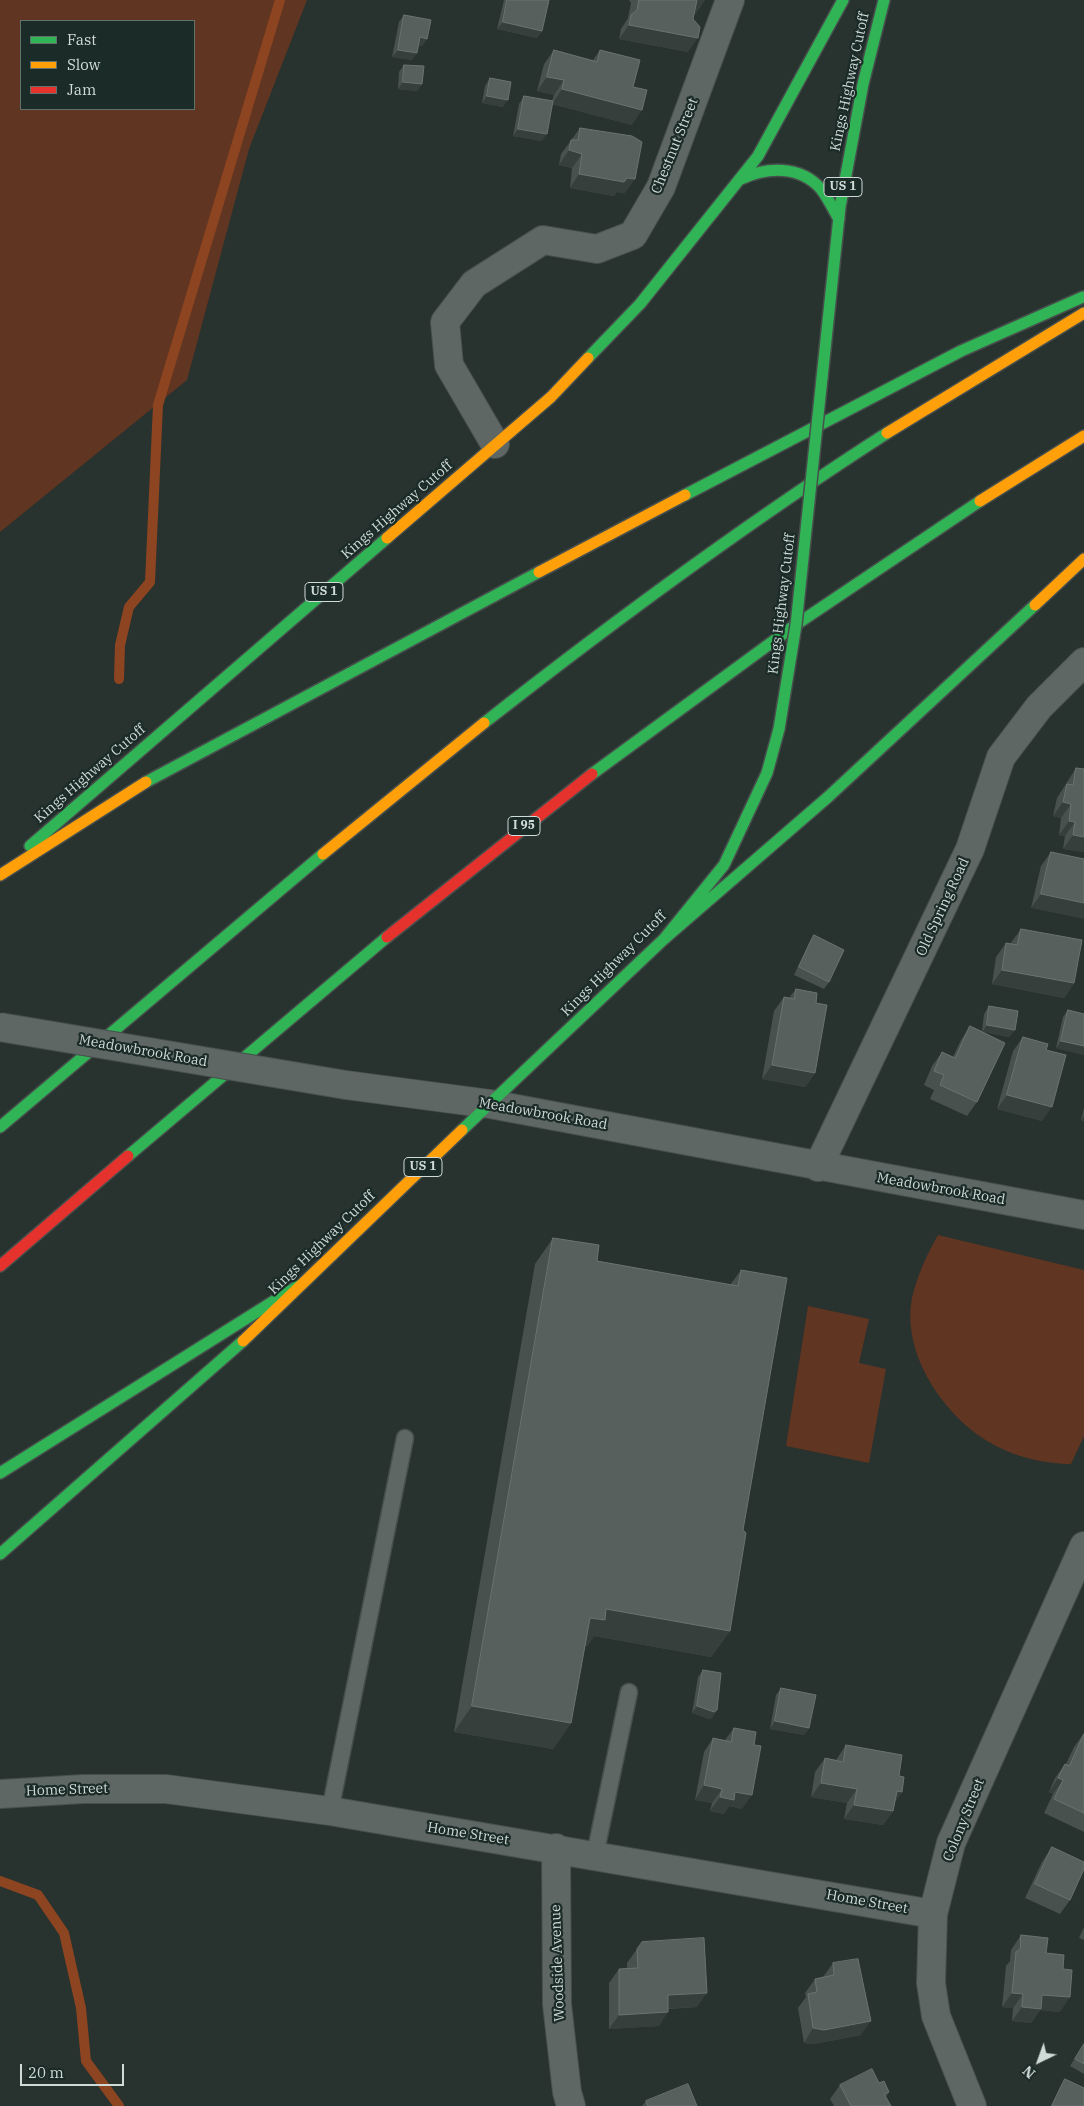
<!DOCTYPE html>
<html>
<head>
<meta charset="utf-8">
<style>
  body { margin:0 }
  #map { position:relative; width:1084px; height:2106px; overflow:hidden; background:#28322f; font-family:"IBM Plex Serif",serif }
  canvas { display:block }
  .legend { position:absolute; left:20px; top:20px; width:175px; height:90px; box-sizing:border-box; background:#1b2b27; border:1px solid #63716d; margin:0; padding:6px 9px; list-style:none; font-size:15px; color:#d0dad7 }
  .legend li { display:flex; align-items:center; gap:10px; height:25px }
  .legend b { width:25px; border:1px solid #63716d }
  .north { position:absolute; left:1014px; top:2036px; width:50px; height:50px; -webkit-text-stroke:4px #1b2b27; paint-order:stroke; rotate:222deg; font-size:14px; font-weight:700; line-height:20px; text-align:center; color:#d0dad7 }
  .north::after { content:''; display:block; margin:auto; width:18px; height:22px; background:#d0dad7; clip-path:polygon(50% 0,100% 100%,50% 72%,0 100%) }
  .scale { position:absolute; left:20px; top:2064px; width:104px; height:22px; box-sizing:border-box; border:2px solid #d0dad7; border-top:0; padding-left:6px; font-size:15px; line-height:18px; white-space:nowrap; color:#d0dad7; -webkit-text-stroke:4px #1b2b27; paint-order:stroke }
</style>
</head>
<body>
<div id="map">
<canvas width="1084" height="2106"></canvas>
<ul class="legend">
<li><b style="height:6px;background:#30b455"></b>Fast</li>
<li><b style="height:6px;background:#ff9f0a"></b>Slow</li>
<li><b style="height:6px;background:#e5322d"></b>Jam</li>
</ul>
<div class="north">N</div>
<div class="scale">20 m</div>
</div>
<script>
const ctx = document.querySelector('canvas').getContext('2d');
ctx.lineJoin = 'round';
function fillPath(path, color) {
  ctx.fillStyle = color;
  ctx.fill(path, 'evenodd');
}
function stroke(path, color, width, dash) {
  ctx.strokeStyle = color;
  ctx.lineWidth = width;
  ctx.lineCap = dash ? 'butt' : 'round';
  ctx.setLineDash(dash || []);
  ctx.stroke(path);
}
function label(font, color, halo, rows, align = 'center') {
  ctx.font = font + ' "IBM Plex Serif",serif';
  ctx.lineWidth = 4.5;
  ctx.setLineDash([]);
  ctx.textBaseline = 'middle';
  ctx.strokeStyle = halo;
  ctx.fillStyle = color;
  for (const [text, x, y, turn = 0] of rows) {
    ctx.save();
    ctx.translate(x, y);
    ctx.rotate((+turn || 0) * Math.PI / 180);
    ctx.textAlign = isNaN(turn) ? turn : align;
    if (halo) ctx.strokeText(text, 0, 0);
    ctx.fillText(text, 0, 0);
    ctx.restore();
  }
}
fillPath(new Path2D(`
  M0 0H307L249 149 187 380 0 532ZM194 21V109H21V21Z
  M938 1235 1084 1270V1436L1071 1464C1041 1464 1007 1455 981 1437 939 1408 902 1351 912 1298 917 1276 927 1254 938 1235Z
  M808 1306 869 1319 859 1363 886 1369 869 1463 786 1446Z`), '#603521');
stroke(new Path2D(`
  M119 679 120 645 129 607 150 582 158 405 280 0
  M0 1881 38 1895 64 1933 81 2008 86 2061 119 2106`), '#8d4420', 10);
const lane = new Path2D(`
  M330 1811 405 1438
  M595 1855 629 1692`);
const street = new Path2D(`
  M495 444 449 365 445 322 474 284 543 240 597 249 633 235 661 187 730 0
  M346 1085 490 1104 1084 1215
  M818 1167 970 849 1001 757 1039 707 1084 662
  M0 1794 83 1789H166L330 1811 933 1914
  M556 1848 557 2004 567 2092 571 2106
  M972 2106 936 2016 931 1983 933 1914 951 1843 1084 1546`);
const fast = new Path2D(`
  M741 179C767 167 800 165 821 189 828 198 833 209 839 219
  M588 358 640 304 758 156 843 0
  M822 378 840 207 863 84 884 0
  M685 495 961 351 1083 297
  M484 723C614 621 747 523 887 433
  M592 774 794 626 980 501
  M146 782 539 572
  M30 846 387 538
  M664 939 828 797 1035 605
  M0 1127 323 854
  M462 1130 664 939 724 865 767 773 779 729
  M128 1156 387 937
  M0 1473 298 1286
  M0 1554 243 1341`);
const slow = new Path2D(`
  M887 433 1084 313
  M980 501 1084 436
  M387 538 551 397 588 358
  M539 572 685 495
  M1035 605 1084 559
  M323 854 484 723
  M0 875 146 782
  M243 1341 462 1130`);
const jam = new Path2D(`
  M387 937 592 774
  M0 1266 128 1156`);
stroke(lane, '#474f4d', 19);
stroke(street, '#474f4d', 30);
stroke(fast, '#474f4d', 14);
stroke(slow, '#474f4d', 14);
stroke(jam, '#474f4d', 14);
stroke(lane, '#5f6765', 16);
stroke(street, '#5f6765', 28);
stroke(fast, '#30b455', 11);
stroke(slow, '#ff9f0a', 11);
stroke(jam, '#e5322d', 11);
const streetBridge = new Path2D(`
  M0 1027 346 1085`);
const fastBridge = new Path2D(`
  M779 729 796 625 822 378`);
stroke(streetBridge, '#474f4d', 30, []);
stroke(fastBridge, '#474f4d', 14, []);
stroke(streetBridge, '#5f6765', 28);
stroke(fastBridge, '#30b455', 11);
fillPath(new Path2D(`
  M504 0H547L542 31 537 38 497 29Z
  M629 0H705L695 14H694L688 52 619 39 621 29 628 18 631 3Z
  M404 15 427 39 422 46 419 45 412 60 392 57 399 22Z
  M554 50 593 60 600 50 633 87 632 125 552 104 542 141 513 136 519 104 524 96 552 101 554 95 537 91 544 64Z
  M404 65 422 84 417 91 398 89 399 72Z
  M490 78 503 107 482 103 485 86Z
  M580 128 625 193 617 192 614 196 570 188 572 168 559 165 561 154Z
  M1076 768 1084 769V852L1063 849 1065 836 1059 835 1061 818 1053 816 1057 798Z
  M1051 852 1084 859 1031 908 1041 866Z
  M1021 929 1074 983 1064 998 992 984 996 957 1006 943 1010 944Z
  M814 935 829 982 824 989 794 975 809 943Z
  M796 989 816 1003 815 1073 805 1087 762 1079 774 1011 784 997 789 998Z
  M989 1006 1015 1030 1009 1037 984 1032 977 1102 967 1116 930 1099 934 1090 924 1085 932 1066 942 1052 953 1057 961 1040 970 1026 982 1031 984 1014Z
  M1068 1010 1084 1014V1055L1056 1048 1063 1017Z
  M1023 1037 1046 1050 1042 1121 997 1109 1013 1051Z
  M1084 1108V1121L1081 1120Z
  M553 1238 597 1261 730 1285 741 1270 743 1530 730 1631 711 1657 594 1636 587 1646H585L571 1723 553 1749 454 1732 535 1264Z
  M703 1670 717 1710 712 1718 709 1719 692 1713 698 1677Z
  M781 1688 809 1728 804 1735 770 1729 776 1695Z
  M734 1728 754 1745 742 1809 729 1806 724 1814 710 1811 712 1803 695 1800 704 1752 713 1738 725 1740Z
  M1084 1733V1832L1044 1813 1053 1794 1049 1792 1055 1778 1065 1764H1066L1074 1747Z
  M846 1745 899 1776 902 1792 895 1802 893 1811 883 1825 844 1819 847 1803 811 1797 815 1772 825 1758 836 1760Z
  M1052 1847 1070 1900 1060 1914 1025 1898 1042 1862Z
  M1084 1927V1940L1079 1938Z
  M1021 1935 1046 1953 1060 2012 1040 2010 1031 2023 1012 2021 1013 2008 1002 2007 1006 1966 1010 1961 1011 1950Z
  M637 1949 697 2007 668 2009 659 2026 609 2029V1983L619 1969H627V1963Z
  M833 1963 861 2035 814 2044 804 2043 798 2008 806 1997 805 1993 815 1979 823 1977Z
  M1084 2044V2074L1070 2066Z
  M1065 2079 1084 2106H1051L1060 2087Z
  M879 2083 889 2092 886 2097 891 2106H834L830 2099 840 2085Z
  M646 2101 697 2106H642Z`), '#49514e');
fillPath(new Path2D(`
  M696 0H705L695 14 687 13Z
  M503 22 542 31 537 38 497 29Z
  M629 25 698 38 688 52 619 39Z
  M420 37 427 39 422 46 415 45Z
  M398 50 417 53 412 60 392 57Z
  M547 77 564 80 554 95 537 91Z
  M403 82 422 84 417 91 398 89Z
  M562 89 642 110 632 125 552 104Z
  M487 96 508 100 503 107 482 103Z
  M518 129 547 134 542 141 513 136Z
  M569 150 582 154 572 168 559 165Z
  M579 174 627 178 635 179 625 193 617 192 614 196 570 188Z
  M1063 802 1071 804 1061 818 1053 816Z
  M1069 821 1075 822 1065 836 1059 835Z
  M1073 835 1084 837V852L1063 849Z
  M1041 894 1084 903V919L1031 908Z
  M1002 970 1074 983 1064 998 992 984Z
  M987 1025 1015 1030 1009 1037 982 1032Z
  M1061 1041 1084 1046V1055L1056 1048Z
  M772 1065 815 1073 805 1087 762 1079Z
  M1007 1095 1052 1107 1042 1121 997 1109Z
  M1084 1116V1121L1081 1120Z
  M606 1609 730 1631 711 1657 594 1636 587 1646 572 1644 590 1618Z
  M472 1706 571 1723 553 1749 454 1732Z
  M697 1706 717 1710 712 1718 709 1719 692 1713Z
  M775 1721 809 1728 804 1735 770 1729Z
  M1058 1778 1063 1780 1053 1794 1049 1792Z
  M821 1783 857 1789 847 1803 811 1797Z
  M704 1785 722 1789 712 1803 695 1800Z
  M897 1791 902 1792 892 1806Z
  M735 1792 752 1795 742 1809 729 1806 724 1814 710 1811 720 1797Z
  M854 1805 893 1811 883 1825 844 1819Z
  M707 1993 697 2007 658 2009 668 1995Z
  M1012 1993 1023 1994 1013 2008 1002 2007Z
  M1042 1995 1070 1997 1060 2012 1040 2010 1031 2023 1012 2021 1022 2007Z
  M668 2012 659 2026 609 2029 619 2015Z
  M871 2021 861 2035 814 2044 804 2043 813 2028Z`), '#363f3c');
const building = new Path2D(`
  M507 0H549L542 31 503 22Z
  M639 0H697L693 19 700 27 698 38 629 25 631 15 637 10Z
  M404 15 431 20 427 39 420 37 417 53 398 50Z
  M554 50 597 62 600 50 640 60 633 87 647 90 642 110 562 89 564 80 547 77Z
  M404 65 424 66 422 84 403 82Z
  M490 78 511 82 508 100 487 96Z
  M524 96 553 101 547 134 518 129Z
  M580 128 632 136 642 142 635 179 627 178 624 182 579 174 582 154 569 150 571 140H578Z
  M1076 768 1084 769V837L1073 835 1075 822 1069 821 1071 804 1063 802 1067 784 1073 785Z
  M1051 852 1084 859V903L1041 894Z
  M1021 929 1082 940 1074 983 1002 970 1006 943 1017 945Z
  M814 935 844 950 829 982 799 967Z
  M796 989 817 993 816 1003 827 1005 815 1073 772 1065 784 997 794 999Z
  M989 1006 1018 1011 1015 1030 987 1025Z
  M1068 1010 1084 1014V1046L1061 1041Z
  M970 1026 1005 1043 977 1102 940 1085 944 1075 934 1071 942 1052 955 1058Z
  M1023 1037 1048 1044 1046 1050 1066 1055 1052 1107 1007 1095Z
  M553 1238 599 1245 597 1261 738 1286 741 1270 787 1278 743 1530 746 1533 730 1631 606 1609 605 1620 590 1618 571 1723 472 1706Z
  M703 1670 721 1673 717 1710 714 1712 697 1706Z
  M781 1688 816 1695 809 1728 775 1721Z
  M734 1728 756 1732 754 1745 761 1746 752 1795 735 1792 734 1800 720 1797 722 1789 704 1785 713 1738 731 1742Z
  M1084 1734V1813L1054 1799 1063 1780 1058 1778 1065 1764 1069 1766Z
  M846 1745 902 1755 899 1776 904 1777 902 1792 897 1791 893 1811 854 1805 857 1789 821 1783 825 1758 843 1762Z
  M1052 1847 1084 1862V1869L1070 1900 1035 1884Z
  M1021 1935 1048 1938 1046 1953 1064 1955 1063 1969 1072 1970 1070 1997 1042 1995 1041 2009 1022 2007 1023 1994 1012 1993 1016 1952 1020 1949Z
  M704 1938 707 1993 668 1995V2012L619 2015V1969L638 1968 637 1949 642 1942Z
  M858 1959 871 2021 824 2030 813 2028 808 1994 817 1992 815 1979 834 1975 833 1963Z
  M1084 2044V2064L1075 2059Z
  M872 2069 879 2083 884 2081 889 2092 884 2094 891 2106H851L840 2085Z
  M1065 2079 1084 2088V2106H1052Z
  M688 2084 697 2106H648L646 2101Z`);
fillPath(building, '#58605d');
stroke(building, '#6a7370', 1);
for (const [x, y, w] of [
  [843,187,38],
  [324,592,38],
  [524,826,32],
  [423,1167,38]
]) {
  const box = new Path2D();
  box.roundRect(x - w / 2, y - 9.5, w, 19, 4);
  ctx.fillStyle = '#1b2b27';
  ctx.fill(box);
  stroke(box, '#d0dad7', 1);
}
label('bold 12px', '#d0dad7', null, [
  ["US 1",843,187],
  ["US 1",324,592],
  ["I 95",524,826],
  ["US 1",423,1167]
]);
label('14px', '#d0dad7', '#1b2b27', [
  ["Kings Highway Cutoff",850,82,-78],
  ["Chestnut Street",675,146,-68],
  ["Kings Highway Cutoff",397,510,-41],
  ["Kings Highway Cutoff",782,604,-83],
  ["Kings Highway Cutoff",90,774,-41],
  ["Old Spring Road",943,907,-65],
  ["Kings Highway Cutoff",614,964,-45],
  ["Meadowbrook Road",143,1051,10],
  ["Meadowbrook Road",543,1114,10],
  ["Meadowbrook Road",941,1189,10],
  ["Kings Highway Cutoff",322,1243,-44],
  ["Home Street",67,1790,-2],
  ["Colony Street",964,1820,-68],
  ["Home Street",468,1834,9],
  ["Home Street",867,1902,10],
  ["Woodside Avenue",558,1963,-92]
]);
</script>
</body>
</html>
